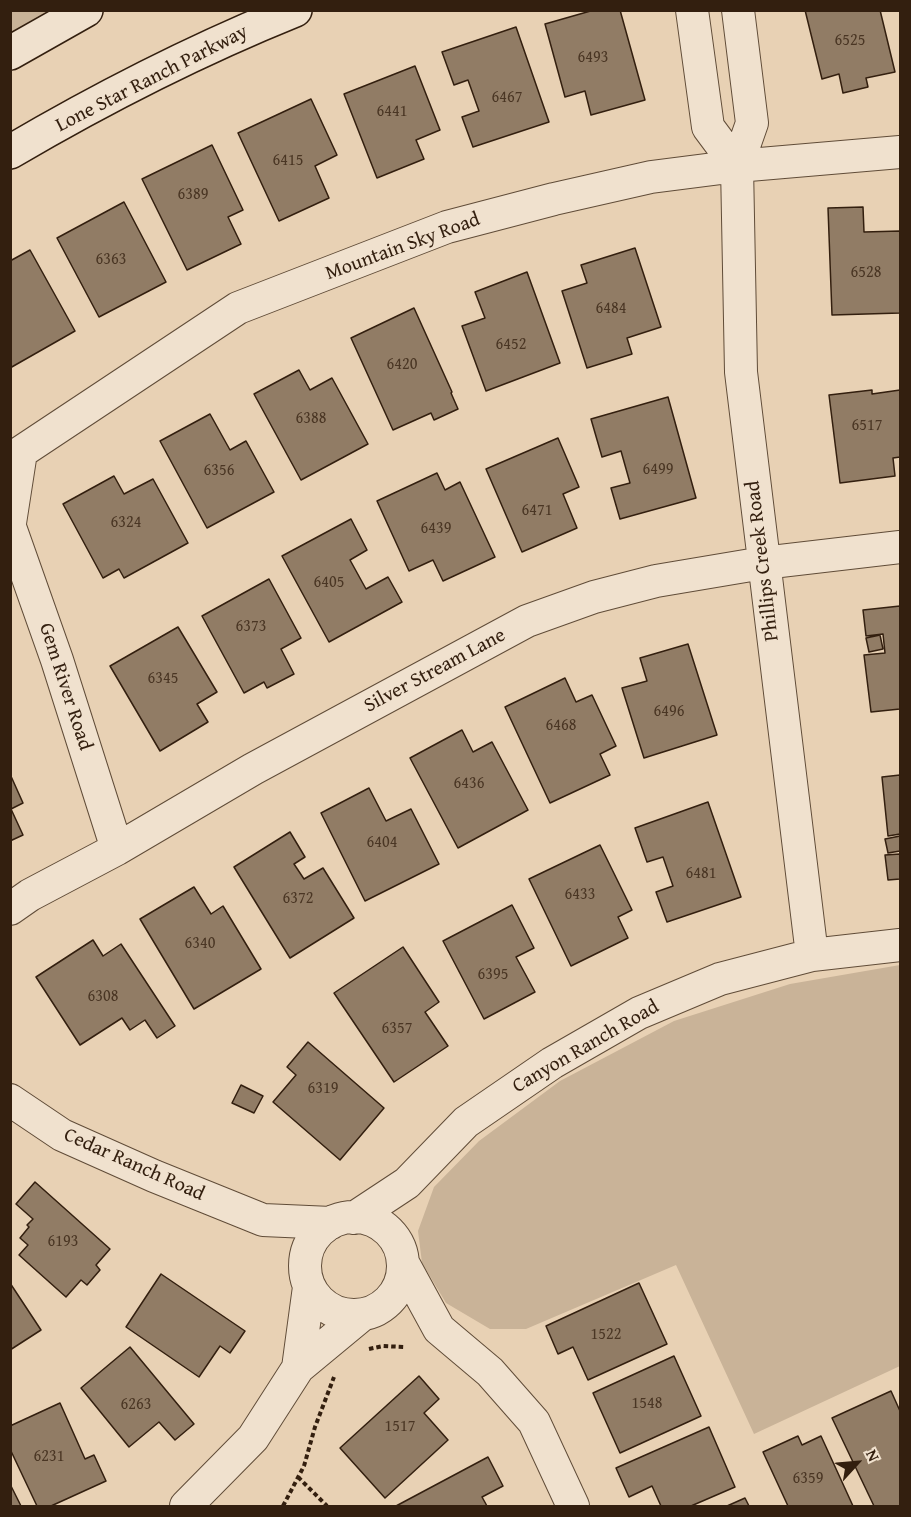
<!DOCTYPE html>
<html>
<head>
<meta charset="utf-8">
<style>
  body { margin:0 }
  #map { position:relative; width:911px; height:1517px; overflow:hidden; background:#e8d1b4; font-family:"Gentium Book Plus",serif }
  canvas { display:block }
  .frame { position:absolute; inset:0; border:12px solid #331f0f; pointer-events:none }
  .north { position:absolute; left:827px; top:1433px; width:60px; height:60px; -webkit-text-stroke:4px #f0e1ce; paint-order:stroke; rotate:64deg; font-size:16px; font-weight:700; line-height:24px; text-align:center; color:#331f0f }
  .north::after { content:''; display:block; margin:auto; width:21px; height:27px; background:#331f0f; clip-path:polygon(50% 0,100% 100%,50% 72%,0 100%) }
</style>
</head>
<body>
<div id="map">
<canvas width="911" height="1517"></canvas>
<div class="frame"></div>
<div class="north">N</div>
</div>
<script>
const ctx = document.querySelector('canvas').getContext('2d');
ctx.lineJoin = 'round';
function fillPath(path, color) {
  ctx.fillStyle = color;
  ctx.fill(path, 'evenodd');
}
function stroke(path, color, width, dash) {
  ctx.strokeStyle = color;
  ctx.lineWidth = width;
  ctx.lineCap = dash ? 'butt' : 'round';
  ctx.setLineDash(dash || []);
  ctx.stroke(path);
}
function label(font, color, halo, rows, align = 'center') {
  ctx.font = font + ' "Gentium Book Plus",serif';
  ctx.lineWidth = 4.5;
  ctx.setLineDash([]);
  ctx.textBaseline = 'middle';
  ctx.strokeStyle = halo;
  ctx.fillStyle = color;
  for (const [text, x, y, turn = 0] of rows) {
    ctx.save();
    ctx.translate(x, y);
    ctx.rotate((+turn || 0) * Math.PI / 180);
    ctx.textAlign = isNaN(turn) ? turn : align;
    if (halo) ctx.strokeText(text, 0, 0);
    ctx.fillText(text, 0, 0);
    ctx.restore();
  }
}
fillPath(new Path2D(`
  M11 11H58L11 38Z
  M900 965V1366L754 1434 676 1265 526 1329H490L446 1303 422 1263 418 1231 434 1187 479 1141 560 1081 674 1021 790 984Z`), '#c9b398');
const building = new Path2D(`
  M594 10H620L645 100 591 115 585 91 565 97 545 24Z
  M805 10H880L895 72 866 78 868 87 843 93 839 74 822 79Z
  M516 27 549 122 473 147 462 117 479 111 468 80 454 85 442 52Z
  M415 66 440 130 416 140 424 159 377 178 344 94Z
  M311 99 337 155 315 166 329 198 279 221 238 133Z
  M212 145 243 210 228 217 241 244 187 270 142 179Z
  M124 202 166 282 99 317 57 238Z
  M863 207 864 232 900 231V313L832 315 828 208Z
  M635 248 661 327 627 338 632 354 587 368 562 291 587 283 581 265Z
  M30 250 75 331 10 368V261Z
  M527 272 560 363 486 391 462 326 485 318 475 292Z
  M414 308 452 392 451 393 458 409 434 420 431 413 393 430 351 338Z
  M299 370 310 390 332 378 368 444 301 480 254 394Z
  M872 390V394L900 390V457L893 458 895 476 840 483 829 395Z
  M668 397 696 498 620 519 611 488 630 483 621 451 602 457 591 419Z
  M210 414 230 450 246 441 274 492 207 528 160 441Z
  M558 438 579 487 563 494 577 528 522 552 486 469Z
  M437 473 445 490 460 482 495 557 443 581 433 560 409 571 377 501Z
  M114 476 124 494 153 479 188 543 124 578 119 569 103 578 63 504Z
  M351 519 367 550 350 560 366 589 388 577 402 602 329 642 282 556Z
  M269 579 301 638 281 649 294 674 267 688 264 682 244 693 202 616Z
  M900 606V709L871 712 864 655 885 653 883 634 866 636 863 610Z
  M178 627 217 692 197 704 208 722 160 751 110 666Z
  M880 635 883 649 869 652 866 638Z
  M688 644 717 735 644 758 622 688 647 681 640 658Z
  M565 678 576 702 592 695 616 746 600 754 610 775 550 803 505 707Z
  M462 730 473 752 492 742 528 810 458 848 410 758Z
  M10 774 23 803 11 809 23 835 10 841Z
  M900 775V834L888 836 882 777Z
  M369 788 386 821 411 809 439 864 365 901 321 813Z
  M708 802 741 897 667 922 656 892 673 886 663 857 647 862 635 828Z
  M290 832 305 857 294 864 304 879 323 868 354 918 290 958 234 867Z
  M900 836V851L888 853 885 839Z
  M600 845 632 910 618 917 628 938 571 966 529 879Z
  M900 854V879L888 880 885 855Z
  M194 887 211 914 223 906 261 969 194 1009 140 919Z
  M512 905 534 948 516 957 535 992 484 1019 443 941Z
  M93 940 103 956 121 944 175 1026 157 1038 145 1020 130 1030 122 1018 80 1045 36 977Z
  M403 947 439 1002 425 1012 448 1046 394 1082 334 993Z
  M308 1042 384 1108 340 1160 273 1102 296 1075 287 1067Z
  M241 1085 263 1096 254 1113 232 1103Z
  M35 1182 110 1249 96 1265 100 1270 87 1285 81 1280 66 1297 19 1255 28 1245 20 1238 29 1227 27 1225 33 1219 16 1204Z
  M161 1274 245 1331 230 1353 220 1346 199 1377 126 1327Z
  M10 1283 41 1330 10 1350Z
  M639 1283 667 1344 588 1380 573 1347 558 1354 546 1326Z
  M130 1347 194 1424 175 1440 159 1422 129 1447 81 1388Z
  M674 1356 701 1416 620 1453 593 1393Z
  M419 1376 439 1399 424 1413 448 1440 385 1498 340 1448Z
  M891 1391 900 1411V1506H874L832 1418Z
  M60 1403 85 1459 94 1455 106 1481 51 1506H37L10 1449V1426Z
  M709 1427 735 1487 691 1506H661L652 1486 629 1497 616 1468Z
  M798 1436 802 1445 821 1436 853 1506H788L763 1452Z
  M488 1457 503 1486 482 1497 487 1506H396Z
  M10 1484 21 1506H10Z
  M745 1498 749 1506H727Z`);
fillPath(building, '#917c65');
stroke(building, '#331f0f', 1.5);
const minor = new Path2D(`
  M692 10 708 127 737 166
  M738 10 752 123 737 166 741 372 812 955
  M10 523 21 452 238 308 447 227 554 199 651 177 737 166 900 152
  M10 527 57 660 117 849
  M10 909 30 895 117 849 253 769 527 621 594 597 656 581 763 563 900 547
  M10 1100 62 1135 154 1176 263 1220 331 1223
  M305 1266a49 49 0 1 1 98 0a49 49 0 1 1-98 0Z
  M354 1218 407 1183 466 1122 552 1063 639 1013 720 979 812 955 900 945
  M403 1263 439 1329 490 1372 534 1422 573 1506
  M298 1368 309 1287
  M186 1506 253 1438 298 1368 362 1315`);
const secondary = new Path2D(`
  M10 53 86 10
  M10 152C102 98 196 50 295 10`);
stroke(minor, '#604c38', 34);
stroke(secondary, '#331f0f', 36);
stroke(new Path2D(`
  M369 1349 383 1346 404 1347
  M298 1477 327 1506
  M283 1506 304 1466 315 1427 334 1377`), '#331f0f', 4, [4.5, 3]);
stroke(minor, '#f0e1ce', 32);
stroke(secondary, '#f0e1ce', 33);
label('16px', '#4a3624', null, [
  ["6525",850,41],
  ["6493",593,58],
  ["6467",507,98],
  ["6441",392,112],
  ["6415",288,161],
  ["6389",193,195],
  ["6363",111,260],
  ["6528",866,273],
  ["6484",611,309],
  ["6452",511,345],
  ["6420",402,365],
  ["6388",311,419],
  ["6517",867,426],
  ["6499",658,470],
  ["6356",219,471],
  ["6471",537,511],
  ["6324",126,523],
  ["6439",436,529],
  ["6405",329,583],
  ["6373",251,627],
  ["6345",163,679],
  ["6496",669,712],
  ["6468",561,726],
  ["6436",469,784],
  ["6404",382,843],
  ["6481",701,874],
  ["6433",580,895],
  ["6372",298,899],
  ["6340",200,944],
  ["6395",493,975],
  ["6308",103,997],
  ["6357",397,1029],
  ["6319",323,1089],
  ["6193",63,1242],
  ["1522",606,1335],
  ["1548",647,1404],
  ["6263",136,1405],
  ["1517",400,1427],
  ["6231",49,1457],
  ["6359",808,1479]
]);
label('20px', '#331f0f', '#f0e1ce', [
  ["Lone Star Ranch Parkway",152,79,-27],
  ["Mountain Sky Road",403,247,-20],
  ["Phillips Creek Road",763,561,-97],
  ["Silver Stream Lane",435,671,-28],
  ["Gem River Road",65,687,72],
  ["Canyon Ranch Road",586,1047,-30],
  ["Cedar Ranch Road",134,1165,24]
]);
</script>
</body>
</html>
